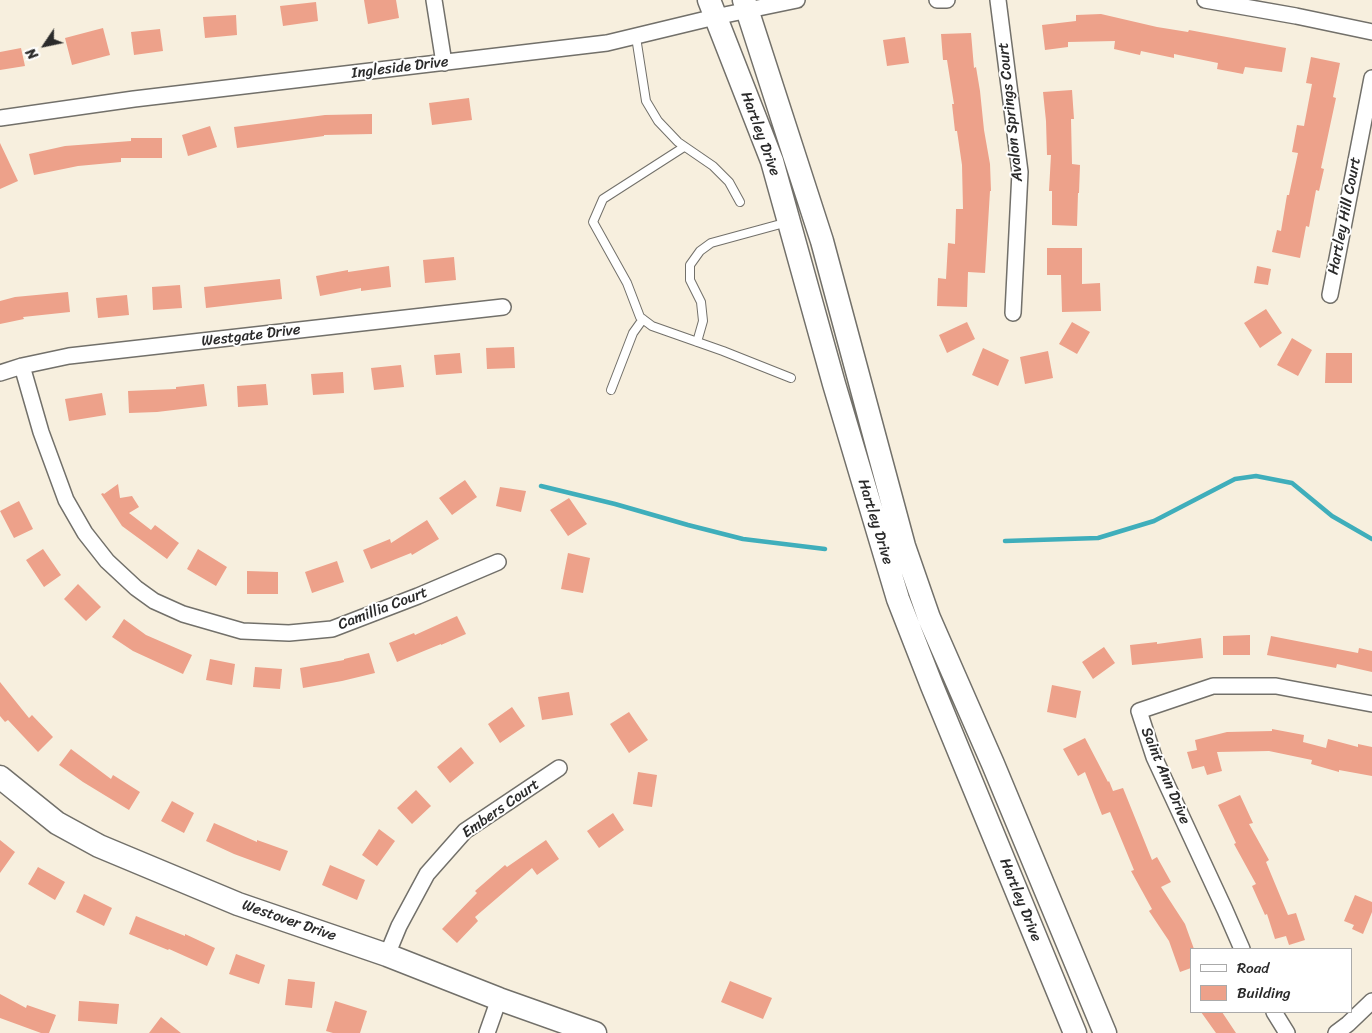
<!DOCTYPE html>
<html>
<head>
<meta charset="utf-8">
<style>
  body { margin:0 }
  #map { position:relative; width:1372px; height:1033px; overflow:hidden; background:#f7efde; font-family:Sriracha,sans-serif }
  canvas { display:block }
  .legend { position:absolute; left:1190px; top:948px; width:162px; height:65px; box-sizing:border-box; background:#fff; border:1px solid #aaa; margin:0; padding:6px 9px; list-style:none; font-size:15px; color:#2b2b2b }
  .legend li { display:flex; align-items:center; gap:10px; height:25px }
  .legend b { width:25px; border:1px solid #aaa }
  .north { position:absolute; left:20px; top:20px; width:50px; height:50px; -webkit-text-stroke:4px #fff; paint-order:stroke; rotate:236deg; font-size:14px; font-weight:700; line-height:20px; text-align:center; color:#2b2b2b }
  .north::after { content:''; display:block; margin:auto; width:18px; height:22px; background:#2b2b2b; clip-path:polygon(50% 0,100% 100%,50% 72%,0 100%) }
</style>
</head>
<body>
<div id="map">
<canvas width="1372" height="1033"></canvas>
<ul class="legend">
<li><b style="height:6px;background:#fff"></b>Road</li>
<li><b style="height:14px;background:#eda18a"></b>Building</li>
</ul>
<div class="north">N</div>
</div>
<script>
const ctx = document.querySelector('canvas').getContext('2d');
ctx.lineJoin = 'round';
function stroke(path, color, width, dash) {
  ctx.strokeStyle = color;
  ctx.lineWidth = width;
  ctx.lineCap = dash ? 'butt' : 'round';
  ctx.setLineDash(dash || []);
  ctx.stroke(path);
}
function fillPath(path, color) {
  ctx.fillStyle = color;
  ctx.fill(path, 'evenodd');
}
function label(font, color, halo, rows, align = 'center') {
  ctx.font = font + ' Sriracha,sans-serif';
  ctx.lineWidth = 4;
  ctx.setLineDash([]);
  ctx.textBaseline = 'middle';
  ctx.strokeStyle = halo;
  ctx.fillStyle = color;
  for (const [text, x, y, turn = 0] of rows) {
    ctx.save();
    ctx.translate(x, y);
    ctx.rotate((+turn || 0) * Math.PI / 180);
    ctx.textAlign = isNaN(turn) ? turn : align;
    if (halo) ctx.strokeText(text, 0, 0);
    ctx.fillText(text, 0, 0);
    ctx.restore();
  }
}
stroke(new Path2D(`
  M541 486 615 504 688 525 743 539 825 549
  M1005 541 1098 538 1154 521 1235 479 1256 476 1292 483 1332 516 1372 539`), '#3faebb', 4.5);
fillPath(new Path2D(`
  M364 0H396L399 18 368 24Z
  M316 2 318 21 283 26 280 6Z
  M1101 14 1157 27 1188 32 1189 30 1286 48 1282 72 1245 67 1243 74 1217 69 1218 63 1174 54V58L1141 51 1140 55 1114 49 1115 41 1068 42V47L1045 50 1042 25 1076 21V15Z
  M236 15 237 35 205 38 203 17Z
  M103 28 110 55 72 65 65 38Z
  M160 29 163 51 134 55 131 32Z
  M971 33 974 68 976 67 980 91 984 130 990 164 991 191H990L985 273 968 272 967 307 937 306 938 278 946 279 948 243 955 244 956 209H963L962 165 957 131H955L952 104H954L947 60H943L941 34Z
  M905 37 909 63 887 66 883 40Z
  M21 48 25 66 0 70V52Z
  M1311 57 1340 63 1333 97 1336 98 1321 168 1324 169 1319 191 1316 190 1309 227 1306 226 1300 258 1272 252 1277 230 1281 231 1287 195H1289L1298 153 1292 152 1297 125 1304 126 1312 84 1306 83Z
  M1072 90 1074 119H1071L1072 164 1080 165 1079 193H1078L1077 226 1052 225V191H1049L1051 155H1047L1046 121 1043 92Z
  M469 98 472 120 432 125 429 103Z
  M372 114V134L324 135V136L237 148 234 127 325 115Z
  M210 126 217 147 188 156 182 135Z
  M131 138H162V158H121V162L78 166 34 175 29 154 65 146 131 141Z
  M0 143 18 181 0 189Z
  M1047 248H1082V284L1100 283 1101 311 1062 312 1061 275H1047Z
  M454 257 456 280 425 283 423 260Z
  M389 266 391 287 361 291V288L320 296 316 276 348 270V272Z
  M1257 266 1271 269 1268 285 1254 283Z
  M280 279 282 299 206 308 204 287Z
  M180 285 182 308 153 310 152 287Z
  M68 292 70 312 23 317 24 319 0 324V301L15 297Z
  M127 295 129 315 98 318 96 298Z
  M1266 309 1282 333 1260 348 1244 323Z
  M967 322 975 339 947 353 939 335Z
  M1072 322 1090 332 1077 354 1059 344Z
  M1292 338 1312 350 1298 376 1277 365Z
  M514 347 515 368 487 369 486 348Z
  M983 348 1009 360 998 386 972 375Z
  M1048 351 1053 378 1025 384 1020 357Z
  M460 353 462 373 436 375 434 355Z
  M1326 353H1352V383H1325Z
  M401 365 404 387 374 390 371 368Z
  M343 372 344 393 313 395 311 374Z
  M204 384 207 406 157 412 129 413 128 391 176 389V387Z
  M266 384 268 405 238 407 237 386Z
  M102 393 106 415 69 421 65 399Z
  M465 480 477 497 452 515 439 498Z
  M118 484 120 498 132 496 139 507 129 513 151 530 155 525 179 543 167 559 122 526 101 494 103 493 104 494Z
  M500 487 526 491 521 512 496 506Z
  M569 498 587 524 568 536 550 510Z
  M19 501 33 529 14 538 0 511Z
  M427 520 439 539 412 555 411 553 371 569 363 550 390 539 391 543Z
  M43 549 61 575 44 587 26 560Z
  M198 549 227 567 216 586 187 569Z
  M568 553 590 558 583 593 561 589Z
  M337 561 344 582 312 593 305 572Z
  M247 571 278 572V594H247Z
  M78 584 101 607 86 621 64 599Z
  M457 616 466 634 441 645V644L397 662 389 643 414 633 415 635Z
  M124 619 146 635 192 655 183 674 133 651 112 637Z
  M1250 635V655H1223V636Z
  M1271 636 1358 653 1359 648 1372 651V672L1337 664 1336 668 1267 655Z
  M1201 638 1203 658 1132 665 1130 645 1157 642V644Z
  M1104 647 1115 663 1093 679 1082 662Z
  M369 653 375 673 342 681 303 688 300 668 344 660V659Z
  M210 659 235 664 232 685 206 680Z
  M255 667 282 669 280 689 253 687Z
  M0 682 29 718 32 715 53 737 38 752 8 720 5 722 0 716Z
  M1052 685 1081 691 1076 718 1047 712Z
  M569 692 573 715 542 720 538 697Z
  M512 707 525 726 500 743 488 724Z
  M629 712 648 740 629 753 610 724Z
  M1272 729 1304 735 1303 742 1326 748 1328 739 1358 747V744L1372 747V776L1339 770V772L1311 764 1312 760 1269 751 1217 752 1222 771 1207 775 1204 766 1192 769 1187 752 1197 750 1195 740 1227 732 1272 731Z
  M1085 738 1108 782 1109 781 1113 791 1123 788 1152 860 1157 857 1171 882 1161 887 1185 924 1194 949H1191V968L1180 972 1169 941 1149 911 1152 909 1131 871 1134 870 1110 812 1102 815 1085 772 1078 776 1063 749Z
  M461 747 474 763 450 783 437 767Z
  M71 749 111 779 113 775 140 792 129 810 83 782 59 765Z
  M638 772 657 775 652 807 633 804Z
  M416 790 431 806 412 824 397 808Z
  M1240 795 1253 823 1249 824 1269 860 1266 862 1288 915 1296 913 1305 940 1289 945 1286 936 1275 939 1267 914 1265 915 1252 886 1256 884 1234 844 1236 843 1218 805Z
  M172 801 194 813 184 833 161 821Z
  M613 813 624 830 599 848 587 831Z
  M214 823 257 842V840L288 851 280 871 234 854 206 841Z
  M379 829 395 841 377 866 362 855Z
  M0 840 15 852 0 873Z
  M546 840 559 859 537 875 532 868 475 917 478 921 457 943 442 929 477 893 475 891 505 865 507 867Z
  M330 865 365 880 357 900 322 885Z
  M38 867 65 882 55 900 28 884Z
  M84 894 112 908 104 926 76 912Z
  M1355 895 1372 902V912L1363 934 1352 929 1354 925 1344 921Z
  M136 916 185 936V934L215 948 207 966 169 949 168 950 129 934Z
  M236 954 265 965 259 984 229 974Z
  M288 979 315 982 312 1008 285 1005Z
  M730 981 772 998 763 1019 721 1002Z
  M0 994 26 1008 27 1005 56 1015 49 1033H41L0 1018Z
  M79 1001 119 1004 117 1024 78 1021Z
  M335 1001 367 1011 360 1033H333L326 1031Z
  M1201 1012H1222L1236 1033H1216Z
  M161 1017 181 1033H149Z`), '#eda18a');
const lane = new Path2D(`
  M636 37 646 101 658 121 678 142 713 166 729 182 740 202
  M684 147 603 199 593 222 627 283 640 317 652 326 723 351 791 378
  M697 342 703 321 701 302 690 280V265L700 251 711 243 777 225
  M611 390 633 333 643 319`);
const street = new Path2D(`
  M434 0 444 63
  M937 0H947
  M998 0 1020 172 1013 313
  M1205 0 1296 16 1372 32
  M0 118 134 99 607 43 715 17 797 0
  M1330 295 1372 78
  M22 366 41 432 66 500 85 533 107 561 136 588 154 601 183 614 242 631 289 633 332 629 418 596 498 562
  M0 373 22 366 69 356 503 307
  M1242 949 1225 910 1154 757 1139 711 1213 686H1276L1372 704
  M387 955 399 926 427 874 465 831 559 768
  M1274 1012 1287 1033
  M487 1033 499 999
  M1336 1033 1348 1024 1372 1001`);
const secondary = new Path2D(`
  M709 0 772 161 834 384 898 599 932 686 1075 1033
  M744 0 822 241 904 546 929 618 993 764 1105 1033
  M0 777 57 823 99 846 238 904 387 955 499 999 595 1033`);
stroke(lane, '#72706a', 10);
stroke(street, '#72706a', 18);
stroke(secondary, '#72706a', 25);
stroke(lane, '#fff', 8);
stroke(street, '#fff', 15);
stroke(secondary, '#fff', 22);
label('15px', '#2b2b2b', '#fff', [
  ["Ingleside Drive",400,68,-7],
  ["Avalon Springs Court",1011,112,-96],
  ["Hartley Drive",760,134,70],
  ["Hartley Hill Court",1345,216,-79],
  ["Westgate Drive",251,336,-7],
  ["Hartley Drive",875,522,73],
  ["Camillia Court",383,609,-21],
  ["Saint Ann Drive",1165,776,67],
  ["Embers Court",501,809,-35],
  ["Hartley Drive",1020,900,68],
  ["Westover Drive",289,921,19]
]);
</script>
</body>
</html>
